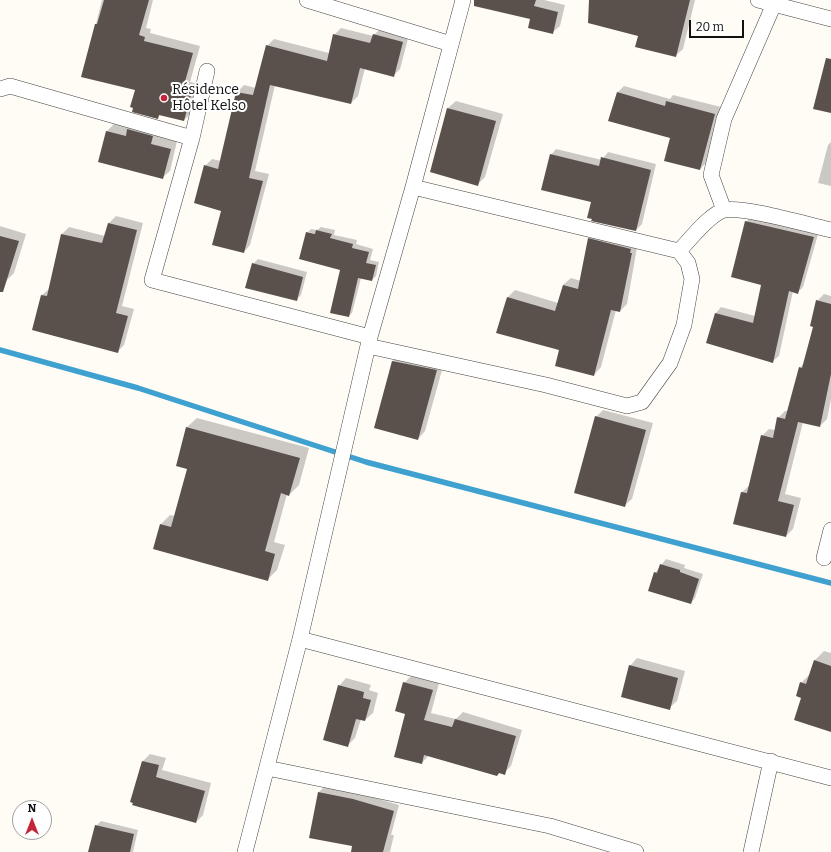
<!DOCTYPE html>
<html>
<head>
<meta charset="utf-8">
<style>
  body { margin:0 }
  #map { position:relative; width:831px; height:852px; overflow:hidden; background:#fffcf5; font-family:Bitter,serif }
  canvas { display:block }
  .north { position:absolute; left:12px; top:800px; width:40px; height:40px; box-sizing:border-box; background:#fff; border:1px solid #a0a0a0; border-radius:50%; rotate:0deg; font-size:11px; font-weight:700; line-height:16px; text-align:center; color:#111 }
  .north::after { content:''; display:block; margin:auto; width:14px; height:18px; background:#c52539; clip-path:polygon(50% 0,100% 100%,50% 72%,0 100%) }
  .scale { position:absolute; left:689px; top:20px; width:55px; height:18px; box-sizing:border-box; border:2px solid #111; border-top:0; padding-left:5px; font-size:12px; line-height:14px; white-space:nowrap; color:#111; -webkit-text-stroke:3px #fff; paint-order:stroke }
</style>
</head>
<body>
<div id="map">
<canvas width="831" height="852"></canvas>
<div class="north">N</div>
<div class="scale">20 m</div>
</div>
<script>
const ctx = document.querySelector('canvas').getContext('2d');
ctx.lineJoin = 'round';
function fillPath(path, color) {
  ctx.fillStyle = color;
  ctx.fill(path, 'evenodd');
}
function stroke(path, color, width, dash) {
  ctx.strokeStyle = color;
  ctx.lineWidth = width;
  ctx.lineCap = dash ? 'butt' : 'round';
  ctx.setLineDash(dash || []);
  ctx.stroke(path);
}
function label(font, color, halo, rows, align = 'center') {
  ctx.font = font + ' Bitter,serif';
  ctx.lineWidth = 4;
  ctx.setLineDash([]);
  ctx.textBaseline = 'middle';
  ctx.strokeStyle = halo;
  ctx.fillStyle = color;
  for (const [text, x, y, turn = 0] of rows) {
    ctx.save();
    ctx.translate(x, y);
    ctx.rotate((+turn || 0) * Math.PI / 180);
    ctx.textAlign = isNaN(turn) ? turn : align;
    if (halo) ctx.strokeText(text, 0, 0);
    ctx.fillText(text, 0, 0);
    ctx.restore();
  }
}
fillPath(new Path2D(`
  M102 0H153L146 28 151 29 150 33 200 46 190 82 199 84 191 113 184 120 161 114 157 118 136 90 83 76Z
  M491 0H544L565 5 560 26 553 32 531 18Z
  M592 0H695L683 49 675 56 639 35Z
  M341 28 373 36 381 28 409 35 400 69 394 75 365 68 358 96 351 103 275 85 255 171 269 174 250 245 244 252 222 210 205 166 212 159 221 161 237 92 244 85 256 88 267 46 274 39 329 53 334 35Z
  M624 86 670 99 673 95 721 107 707 162 700 169 671 138 618 92Z
  M456 101 503 114 485 177 478 184 431 172 448 108Z
  M114 124 130 128 160 129 158 136 177 141 170 171 162 178 99 162 107 131Z
  M831 142V186L818 183 828 145Z
  M556 149 602 160 608 152 656 164 642 224 636 230 592 201 551 155Z
  M116 216 143 223 122 306 134 309 124 345 117 352 33 330 42 295 50 288 62 234 69 227 105 236 109 223Z
  M752 216 819 231 803 287 797 293 793 291 779 356 773 361 707 342 716 313 721 307 755 316 762 284 746 222Z
  M0 226 26 234 14 273 6 281 0 279Z
  M321 227 335 230 334 235 357 240 356 244 373 249 370 260 379 262 376 276 372 280 361 278 352 313 349 316 341 269 307 233 311 229 317 230ZM308 232 320 235 308 234Z
  M596 232 638 242 627 304 620 311 616 310 601 367 594 375 560 349 507 298 515 290 558 303 563 285 571 278 581 281 589 239Z
  M258 259 307 272 301 295 296 300 253 264Z
  M824 294 831 296V399L827 419 820 426 803 422 785 494 801 498 793 529 786 536 734 523 742 492 750 485 762 436 769 429 775 430 778 418 785 411H789L800 368 804 363 814 326 817 301Z
  M401 354 444 363 425 431 418 439 375 427 393 361Z
  M603 410 653 423 632 499 624 506 596 417Z
  M197 418 309 448 299 485 289 495 287 494 274 542 285 545 277 570 267 580 161 524 170 515 175 516 188 468 187 427Z
  M666 559 685 565 684 568 703 574 695 598 691 603 655 573Z
  M824 651 831 653V731L803 697 801 683 810 674 814 661Z
  M637 658 685 671 677 701 669 708 630 666Z
  M411 676 439 683 431 713 456 719 463 712 522 730 511 766 504 773 500 772 497 775 429 755 422 763 407 713 404 683Z
  M346 678 371 685 369 690 378 693 373 713 365 720 361 719 355 738 348 745 339 686Z
  M150 754 166 758 162 770 211 783 203 815 196 822 131 802 143 761Z
  M325 786 359 793 399 805 391 835H394L390 852H356L354 845 319 792Z
  M101 821 138 830 133 852H89L96 826Z`), '#0003');
stroke(new Path2D(`
  M0 350 138 388 366 462 831 583`), '#3ea1d0', 5.5);
fillPath(new Path2D(`
  M104 0H149L139 35 145 37 144 41 193 53 183 89 192 91 184 121 159 115 158 119 132 112 133 108 130 107 135 90 81 77 95 24H97Z
  M474 0H536L534 6 558 12 553 34 528 28 530 19 474 6Z
  M589 0H690L676 57 635 47 638 36 588 23Z
  M333 34 370 43 373 34 403 42 394 77 360 68 351 104 270 85 249 178 263 181 244 253 212 245 221 211 194 203 204 165 218 169 236 92 253 95 266 45 327 61Z
  M826 58 831 59V113L813 109Z
  M617 92 665 106 666 101 715 114 700 170 664 161 670 138 608 121Z
  M447 108 496 121 478 186 430 172Z
  M127 129 153 136 151 144 171 149 163 179 98 162 106 131 126 136Z
  M550 154 599 166 601 157 651 170 636 231 591 221 592 219 587 218 591 202 541 190Z
  M745 221 814 237 798 294 789 291 773 363 706 343 715 313 753 323 761 285 731 277Z
  M108 223 137 230 116 313 128 316 118 353 32 330 41 295 47 296 61 234 102 243Z
  M316 230 332 234 330 238 353 244 352 248 369 252 366 263 376 265 372 281 358 278 349 317 330 313 340 270 299 259 306 232 315 234Z
  M0 236 19 241 3 292H0Z
  M588 238 631 249 630 253H632L620 312 611 310 594 376 555 366 559 350 496 333 507 297 555 311 563 285 578 289Z
  M252 263 303 277 297 301 245 288Z
  M816 300 831 304V374L820 427 798 422 778 501 794 505 786 537 733 524 741 492 747 493 761 435 773 438 777 417 785 419 799 367 802 368 813 327 810 326Z
  M392 361 437 370 418 440 374 428Z
  M595 416 646 430 625 507 574 493Z
  M186 427 300 458 289 496 281 493 265 551 275 554 268 581 153 549 160 524 171 527 187 469 176 466Z
  M660 564 680 570V572L699 579 691 604 648 591 654 572 657 573Z
  M814 660 831 666V732L794 720 801 698 796 696 800 682 806 684Z
  M629 665 678 678 670 710 621 697Z
  M403 682 433 690 424 720 452 727 455 719 516 736 505 775 499 773 497 776 424 755 422 764 394 757 405 714 395 711Z
  M338 685 364 692 363 698 371 700 365 721 356 719 348 747 323 740Z
  M142 761 159 765 156 777 205 791 196 823 132 805 133 803 130 802Z
  M318 792 353 799 394 811 383 852H351L352 846 309 838Z
  M95 825 134 834 130 852H88Z`), '#5a514d');
const street = new Path2D(`
  M307 0 451 44
  M758 0 831 19
  M207 71 192 138 152 280 370 337
  M0 89 10 86 192 138
  M724 210 711 175 724 119 774 4
  M679 251C690 240 710 213 725 210 744 206 808 225 831 230
  M368 346 546 385 627 406 642 402 670 363 684 325 692 279 688 263 679 251 413 187
  M824 558 831 530
  M300 639 831 778
  M267 768 550 826 636 852
  M245 852 300 639 370 337 413 187 463 0
  M751 852 771 761`);
stroke(street, '#444', 16);
stroke(street, '#fff', 15);
for (const [x, y, r, color] of [
  [164,98,4,"#c52539"]
]) {
  const dot = new Path2D();
  dot.arc(x, y, r, 0, 2 * Math.PI);
  ctx.fillStyle = color;
  ctx.fill(dot);
  stroke(dot, '#fff', 1.5);
}
label('14px', '#111', '#fff', [
  ["Résidence",172,90],
  ["Hôtel Kelso",172,106]
], 'left');
</script>
</body>
</html>
